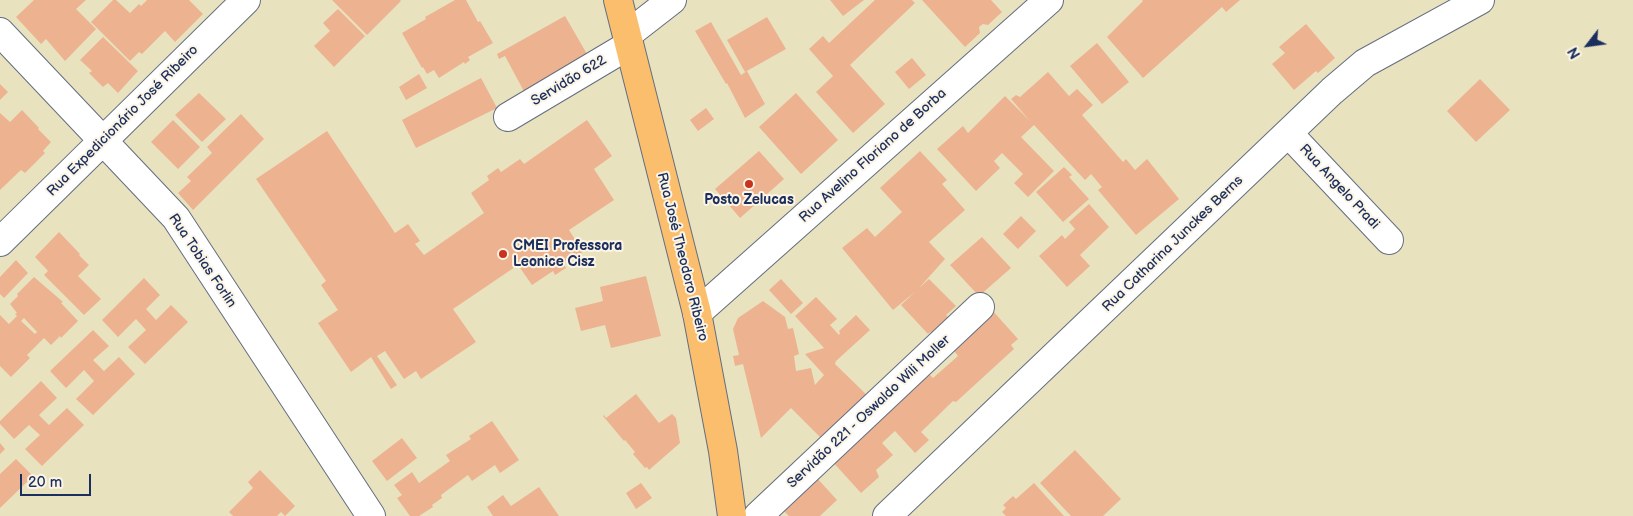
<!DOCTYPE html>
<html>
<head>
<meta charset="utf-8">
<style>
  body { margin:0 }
  #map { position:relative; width:1633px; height:516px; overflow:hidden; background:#e9e2be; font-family:"Balsamiq Sans",sans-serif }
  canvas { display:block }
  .north { position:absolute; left:1563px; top:20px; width:50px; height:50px; -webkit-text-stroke:4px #fcf5e5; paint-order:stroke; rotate:240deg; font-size:14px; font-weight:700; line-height:20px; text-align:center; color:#1b2f5e }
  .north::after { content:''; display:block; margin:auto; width:18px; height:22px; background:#1b2f5e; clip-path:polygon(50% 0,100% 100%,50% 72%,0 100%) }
  .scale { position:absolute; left:20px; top:474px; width:71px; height:22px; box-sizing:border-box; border:2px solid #1b2f5e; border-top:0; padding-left:6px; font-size:15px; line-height:18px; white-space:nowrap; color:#1b2f5e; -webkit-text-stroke:4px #fcf5e5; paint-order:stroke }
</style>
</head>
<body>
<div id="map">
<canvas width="1633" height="516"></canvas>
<div class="north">N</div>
<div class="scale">20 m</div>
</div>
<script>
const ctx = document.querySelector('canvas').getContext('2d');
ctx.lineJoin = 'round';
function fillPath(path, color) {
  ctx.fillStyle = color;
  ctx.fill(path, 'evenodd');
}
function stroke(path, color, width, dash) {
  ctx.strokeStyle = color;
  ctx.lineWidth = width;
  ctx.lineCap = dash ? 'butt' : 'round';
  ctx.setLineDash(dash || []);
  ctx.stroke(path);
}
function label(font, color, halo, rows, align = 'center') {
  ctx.font = font + ' "Balsamiq Sans",sans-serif';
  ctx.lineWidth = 4;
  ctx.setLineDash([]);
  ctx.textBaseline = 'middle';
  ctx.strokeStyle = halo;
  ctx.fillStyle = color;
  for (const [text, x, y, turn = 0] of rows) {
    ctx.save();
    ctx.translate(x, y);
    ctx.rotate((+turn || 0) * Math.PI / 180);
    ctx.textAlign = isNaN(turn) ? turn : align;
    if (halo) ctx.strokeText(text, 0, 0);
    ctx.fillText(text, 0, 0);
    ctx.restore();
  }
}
fillPath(new Path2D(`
  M34 0H86L76 9 96 29 65 61 46 39 41 44 16 17Z
  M113 0H116L130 13 139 4 141 6 147 0H189L203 14 175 42 165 31 142 54 139 52 130 61 91 22Z
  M332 0H400L401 1 367 35Z
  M455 0H466L478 22 480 21 493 43 468 57 470 60 465 64 464 62 439 78 434 70 427 74 423 67 422 68 402 33 426 19 425 17Z
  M830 0H864L843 16Z
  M875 0H912L915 3 850 65 885 104 853 133 816 92 833 76 809 49 823 36 829 43Z
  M922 0H991L1002 12 988 25 983 24 979 27 980 33 965 47Z
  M1142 0H1240L1226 12 1222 7 1143 78 1107 37 1143 1Z
  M338 9 365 36 334 67 314 46 330 31 323 23Z
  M565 16 591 61 527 97 505 56 499 59 497 54Z
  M767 17 786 49 745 72 727 40Z
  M711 22 741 75 747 71 765 104 745 118 727 83 726 84 695 31Z
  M1306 24 1335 58 1318 73 1316 71 1294 90 1272 64 1285 53 1279 47Z
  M103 37 138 71 118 93 108 83 103 87 89 73 92 71 80 60Z
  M1097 43 1129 82 1102 104 1070 66Z
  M912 58 926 75 909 89 895 72Z
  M1048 72 1069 96 1077 89 1093 105 1082 115 1123 162 1126 159 1135 170 1147 159 1179 199 1136 235 1098 190 1102 187 1091 174 1085 180 1034 125 1021 137 1054 171 1028 197 1014 183 1023 174 1002 153 994 161 1000 168 976 191 937 149 963 126 968 133 1005 96 1030 121 1011 99 1016 95 1020 97Z
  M419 74 427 88 406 100 399 87Z
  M481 78 497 108 416 148 402 120Z
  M1480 79 1510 110 1476 142 1447 111Z
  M0 84 8 92 0 100Z
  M199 93 226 119 202 142 175 115Z
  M796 93 838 140 801 174 759 127Z
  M706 108 714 119 698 131 690 120Z
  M22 110 39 128 38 129 51 142 43 151 45 153 25 173 21 170 0 190V113L10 122Z
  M241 114 264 139 193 210 178 193 191 181 187 177 212 153 207 147Z
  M173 120 200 147 178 169 151 142Z
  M587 120 612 156 594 169 614 200 569 230 583 252 563 263 566 268 555 275 553 271 532 285 518 265 453 309 476 342 421 379 416 371 404 379 385 351 377 356 397 385 391 389 371 357 351 372 318 323 338 310 321 285 326 281 256 179 327 131 395 233 408 224 420 241 415 244 424 255 484 213 471 193 489 180 487 176 498 168 501 172 520 159 524 164Z
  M759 151 784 179 740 218 715 189Z
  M920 151 947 180 942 184 965 210 929 242 945 259 919 288 929 279 956 306 946 315 952 321 935 337 930 332 928 334 901 305 916 291 893 310 842 248 867 228 875 237 902 212 880 188Z
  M1064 167 1072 175 1069 177 1089 199 1063 222 1036 192Z
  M1089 204 1109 227 1080 255 1090 266 1067 287 1039 256 1062 235 1065 239 1075 229 1069 222Z
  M1021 216 1036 231 1018 249 1003 234Z
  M59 232 80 254 79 255 89 265 78 276 101 299 84 315 44 275 48 271 35 257Z
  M982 237 1011 268 979 296 950 265Z
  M16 260 28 273 4 298 0 294V277Z
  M646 276 661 336 611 348 605 325 581 331 575 308 603 301 600 287Z
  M34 277 63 302 61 303 78 321 61 338 60 336 51 345 44 338 27 355 30 358 11 377 0 366V315L9 324 17 316 15 314 17 313 10 304 18 296 17 294ZM24 318 37 332 35 334 21 321Z
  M144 278 160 295 146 309 156 320 171 305 188 322 145 364 128 347 146 330 136 319 118 337 102 320Z
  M781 279 803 303 791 314 769 290Z
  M816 297 837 319 830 325 839 335 840 333 839 331 856 315 870 330 836 361 835 364 871 399 855 416 849 410 821 438 791 408 761 438 743 364 735 366 733 356 739 355 733 329 738 318 763 301 785 317 788 329 793 328 799 354 794 356 796 371 811 368 815 385 824 375 805 354 824 348 795 316Z
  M992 310 1018 339 1011 345 1014 349 956 402 953 401 921 432 929 440 915 453 895 431 882 443 893 455 876 470 879 477 861 493 831 460 928 373 933 378 958 356 951 347Z
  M93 330 109 346 93 360 104 371 119 357 135 374 93 415 76 399 94 381 84 370 66 388 50 371Z
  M41 381 57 398 39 415 49 425 67 408 84 425 42 466 25 449 40 435 29 425 14 439 0 424V421Z
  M636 394 659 423 672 414 676 418 680 443 649 470 647 467 645 468 633 454 635 452 625 440 624 441 603 416 604 415 606 418Z
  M492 421 519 460 500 473 495 465 472 481 468 475 441 495 442 498 432 505 433 507 419 516H410L397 498 402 495 394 485 412 472 419 483 450 461 446 455 471 439 469 436Z
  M402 438 417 458 387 481 372 461Z
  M0 443 5 449 0 454Z
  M1075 450 1121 499 1103 516H1071L1040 483Z
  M16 459 33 476 0 508V474Z
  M260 470 295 506 285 516 281 512 277 516H233L229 512 253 488 248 482Z
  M816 477 837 500 820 516H789L782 509Z
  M641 483 652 498 636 509 626 493Z
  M1034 483 1064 516H1006L1002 512 1006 508 1003 505 1013 496 1016 499Z
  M539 487 559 516H493L487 507 503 495 511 506Z`), '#edb390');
const minor = new Path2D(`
  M0 32 176 218 371 516
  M627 35 672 0
  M508 117 629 45
  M1289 134 1389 240
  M0 242 246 0
  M697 313 1049 0
  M758 516 980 307
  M887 516 1332 91 1365 63 1480 0`);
const major = new Path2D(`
  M618 0 697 313 723 451 732 516`);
stroke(minor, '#636e80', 30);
stroke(major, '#636e80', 30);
stroke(minor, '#fff', 28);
stroke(major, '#fabe6d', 28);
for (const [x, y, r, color] of [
  [749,184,5,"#c8321e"],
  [503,254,5,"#c8321e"]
]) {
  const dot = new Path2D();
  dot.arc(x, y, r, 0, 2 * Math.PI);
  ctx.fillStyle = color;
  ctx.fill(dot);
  stroke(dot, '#fcf5e5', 2);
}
label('14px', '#1b2f5e', '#fcf5e5', [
  ["Servidão 622",569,81,-31],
  ["Rua Expedicionário José Ribeiro",123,121,-45],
  ["Rua Avelino Floriano de Borba",873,156,-42],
  ["Rua Angelo Pradi",1339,187,47],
  ["Rua Catharina Junckes Berns",1173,244,-44],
  ["Rua José Theodoro Ribeiro",682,257,76],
  ["Rua Tobias Forlin",202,261,56],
  ["Servidão 221 - Oswaldo Wili Moller",869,412,-43]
]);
label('bold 14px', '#1b2f5e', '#fcf5e5', [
  ["Posto Zelucas",749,200],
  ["CMEI Professora",513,246,"left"],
  ["Leonice Cisz",513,262,"left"]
]);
</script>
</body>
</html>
